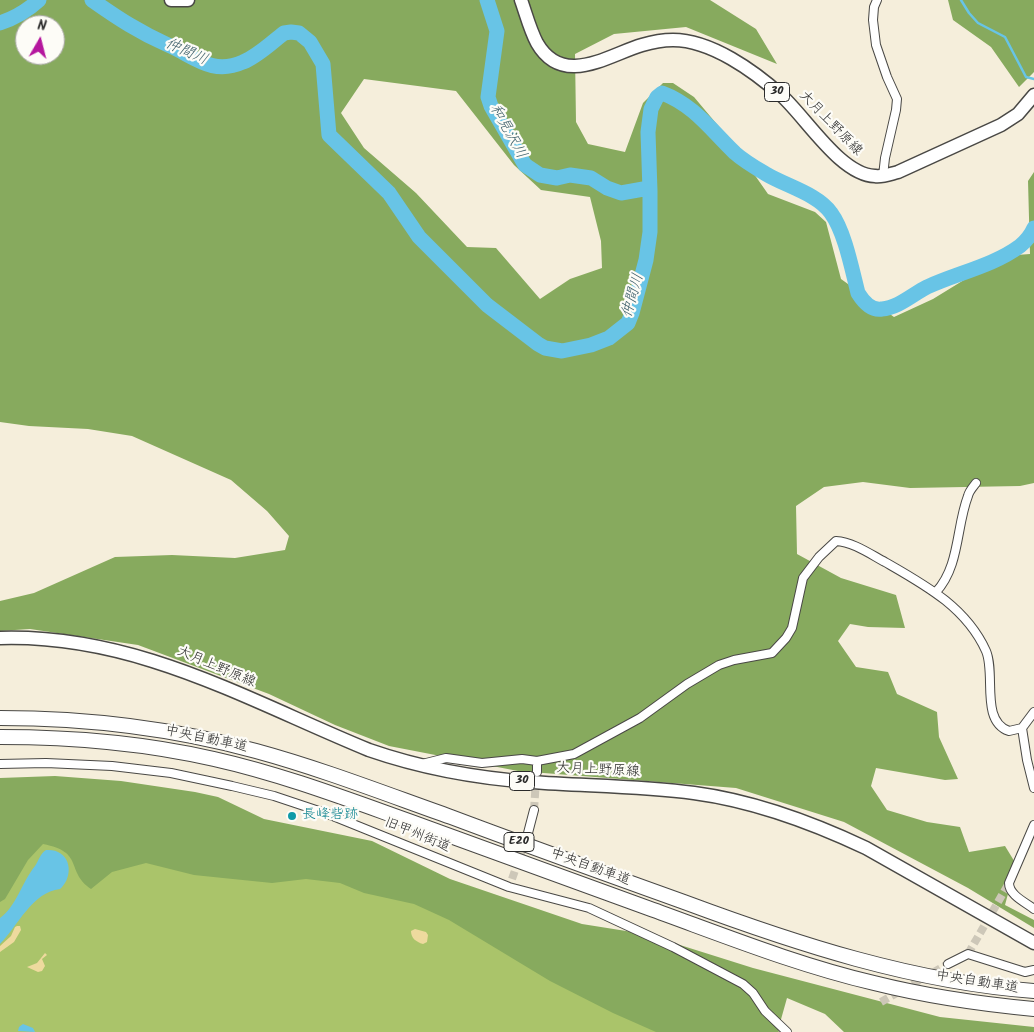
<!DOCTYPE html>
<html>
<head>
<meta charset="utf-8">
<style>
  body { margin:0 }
  #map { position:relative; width:1034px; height:1032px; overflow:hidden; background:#f5eedb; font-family:Kalam,sans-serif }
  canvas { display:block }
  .north { position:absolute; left:15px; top:15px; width:50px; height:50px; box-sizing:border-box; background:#fdfcf7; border:1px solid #a9a8a5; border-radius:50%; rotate:8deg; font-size:14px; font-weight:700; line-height:20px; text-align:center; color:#2b2b2b }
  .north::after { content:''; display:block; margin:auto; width:18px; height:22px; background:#b5179e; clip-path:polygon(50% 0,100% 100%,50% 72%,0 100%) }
</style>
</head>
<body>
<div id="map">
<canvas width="1034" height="1032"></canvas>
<div class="north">N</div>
</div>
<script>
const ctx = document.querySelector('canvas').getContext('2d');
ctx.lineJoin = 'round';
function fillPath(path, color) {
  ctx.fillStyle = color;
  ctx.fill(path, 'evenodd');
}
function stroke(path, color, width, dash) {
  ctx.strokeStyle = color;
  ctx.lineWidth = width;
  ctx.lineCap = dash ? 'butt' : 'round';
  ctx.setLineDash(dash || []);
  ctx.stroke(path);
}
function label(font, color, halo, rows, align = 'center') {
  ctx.font = font + ' Kalam,"Klee One",sans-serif';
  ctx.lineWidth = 4.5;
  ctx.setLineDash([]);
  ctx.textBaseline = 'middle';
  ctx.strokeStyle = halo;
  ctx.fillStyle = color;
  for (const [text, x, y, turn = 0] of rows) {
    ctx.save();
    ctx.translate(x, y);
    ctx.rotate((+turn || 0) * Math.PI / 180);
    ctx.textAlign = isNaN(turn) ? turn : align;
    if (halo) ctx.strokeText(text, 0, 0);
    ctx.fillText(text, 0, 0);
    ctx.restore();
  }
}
fillPath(new Path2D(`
  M0 808 370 864 758 1032H0Z`), '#aac46a');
fillPath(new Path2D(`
  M0 0H710L756 29 777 64 686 27 614 34 575 54 576 122 588 144 625 152 643 103 663 83H673L694 97 731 141 768 194 815 212 826 222 841 279 894 317 933 299 1003 256 1030 254 1028 181 1034 172V483L1020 486 910 488 863 482 824 487 796 506 797 554 841 578 896 595 905 628 868 627 850 624 838 641 856 667 888 672 897 694 937 712 939 737 958 779 945 780 876 768 871 786 887 810 927 822 960 827 969 852 1005 846 1016 864 1005 905 1034 920V928L968 888 844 822 736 788 518 771 389 746 335 725 269 694 138 645 30 629 0 631V601L34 593 115 557 172 555 235 558 285 550 289 536 267 511 231 480 132 436 88 429 29 426 0 422ZM25 25H55V55H25ZM364 79 456 91 514 165 541 190 590 197 601 241 602 268 570 279 540 299 496 248 467 247 416 193 364 148 341 113Z
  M948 0H1034V72L1019 87 991 47 953 20Z
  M55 776 121 781 195 792 218 797 264 819 372 841 450 879 582 924 645 934 753 968 940 1017 1034 1027V1032H844L825 1014 787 998 778 1030 779 1032H656L613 1013 550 981 449 920 414 904 364 893 340 883 306 879 272 883 223 878 194 875 146 863 112 872 91 889C65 871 85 852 43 844L28 860 5 899 0 902V778Z`), '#87aa5e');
fillPath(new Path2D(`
  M17 926H20L21 930 14 942 0 952V946L11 936 15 927Z
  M415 929 426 932 428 935 427 942 423 944C416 942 411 938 411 931Z
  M45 953 47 955 42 959 45 966 42 971 38 972 27 967 37 963Z`), '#eeda9e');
fillPath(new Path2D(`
  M46 850C50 850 54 850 58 852 73 859 71 880 60 889 32 892 18 926 0 944V918C16 907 22 882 35 866 39 860 40 854 46 850Z
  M23 1024 33 1028 35 1032 18 1031 19 1027Z`), '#68c4e6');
stroke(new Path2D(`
  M961 0 969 13 978 23 1005 37 1026 77 1034 79`), '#68c4e6', 2.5);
stroke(new Path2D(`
  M92 0C119 19 139 32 168 45 194 56 212 76 243 62 258 56 271 43 284 33L291 32 299 33 310 42 323 64 329 135 389 193 419 237 487 305 538 344 545 348 562 351 591 345 609 338 628 323 632 313 646 260 650 232V191L648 132 651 109 657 97 662 93C694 105 711 130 735 153 744 161 756 168 766 174 786 186 818 194 831 213 845 232 852 270 858 293 863 301 871 311 882 309 898 308 913 294 927 287 957 273 993 266 1020 246 1026 241 1031 235 1034 228
  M487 0 497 31 488 97 491 106 525 165 540 175 557 178 570 175 591 178 607 188 621 193 649 188
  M0 23C15 18 27 11 39 0`), '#68c4e6', 15);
stroke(new Path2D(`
  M534 810 536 780
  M512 879 525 842
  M968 954 1009 883
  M881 1002 948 964`), '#cdc7b8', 8, [8, 4]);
const street = new Path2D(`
  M877 0 874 7 873 20 876 45 887 77 897 99 896 110 885 158 883 176
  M936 592C960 566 956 527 968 496 969 491 973 487 976 483
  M1022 728 1027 760 1034 788
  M537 761V772
  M0 764 46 763 112 766 171 773 232 786 274 796 328 814 509 887 589 908 673 947 743 984 753 993 765 1011 787 1032
  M422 764 446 758 482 763 522 759 537 761 574 754 640 718 687 684 719 665 734 660 772 653 786 638 792 628 803 578 819 557 836 541C853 542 870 554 885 562 925 585 966 607 986 651 996 674 980 721 1009 731L1022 728 1034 712
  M1034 825 1009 883C1009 895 1025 902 1034 909
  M528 833 534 810
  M948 964 968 954 1025 972 1034 970`);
const primary = new Path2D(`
  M171 0H188
  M521 0C526 14 530 30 537 43 563 88 608 55 642 45 652 42 663 40 673 40 711 40 754 71 782 96 807 119 841 175 875 176 883 177 890 174 898 172L1001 125 1018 114 1034 95
  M0 638C136 634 247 700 369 750 421 768 476 778 531 782 586 786 640 786 694 793 754 801 811 822 866 848L1034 943`);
const highway = new Path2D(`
  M0 718C87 718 172 728 256 751 322 769 386 794 451 817 528 846 606 874 684 902 797 944 913 982 1034 991
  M0 737C73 737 144 743 214 759 285 775 352 801 420 825 496 853 572 881 648 908 723 935 797 965 874 983 926 996 980 1004 1034 1009`);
stroke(street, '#494845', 10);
stroke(primary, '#494845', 15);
stroke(highway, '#494845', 16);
stroke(street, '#fff', 8);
stroke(primary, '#fff', 12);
stroke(highway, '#fff', 14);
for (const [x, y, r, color] of [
  [292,816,5,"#0f9aa8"]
]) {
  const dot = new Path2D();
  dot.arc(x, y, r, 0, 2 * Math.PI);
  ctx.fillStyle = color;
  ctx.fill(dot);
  stroke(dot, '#fdfcf7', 2);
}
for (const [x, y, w] of [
  [777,92,25],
  [522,781,25],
  [519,842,30]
]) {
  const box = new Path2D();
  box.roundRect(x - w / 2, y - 9.5, w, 19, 4);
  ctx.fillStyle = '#fdfcf7';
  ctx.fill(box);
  stroke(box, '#2b2b2b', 1);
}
label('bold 12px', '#2b2b2b', null, [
  ["30",777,92],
  ["30",522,781],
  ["E20",519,842]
]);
label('14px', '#2b2b2b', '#fdfcf7', [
  ["大月上野原線",830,124,46],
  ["大月上野原線",216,668,23],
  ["中央自動車道",206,740,12],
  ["大月上野原線",598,771,3],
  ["旧甲州街道",417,836,22],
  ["中央自動車道",590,868,20],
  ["中央自動車道",977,983,9]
]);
label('14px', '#0d838f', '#fdfcf7', [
  ["長峰砦跡",302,816]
], 'left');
label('italic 15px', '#40616c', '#fdfcf7', [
  ["仲間川",186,53,24],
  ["和見沢川",507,132,61],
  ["仲間川",634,296,-74]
]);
</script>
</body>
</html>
